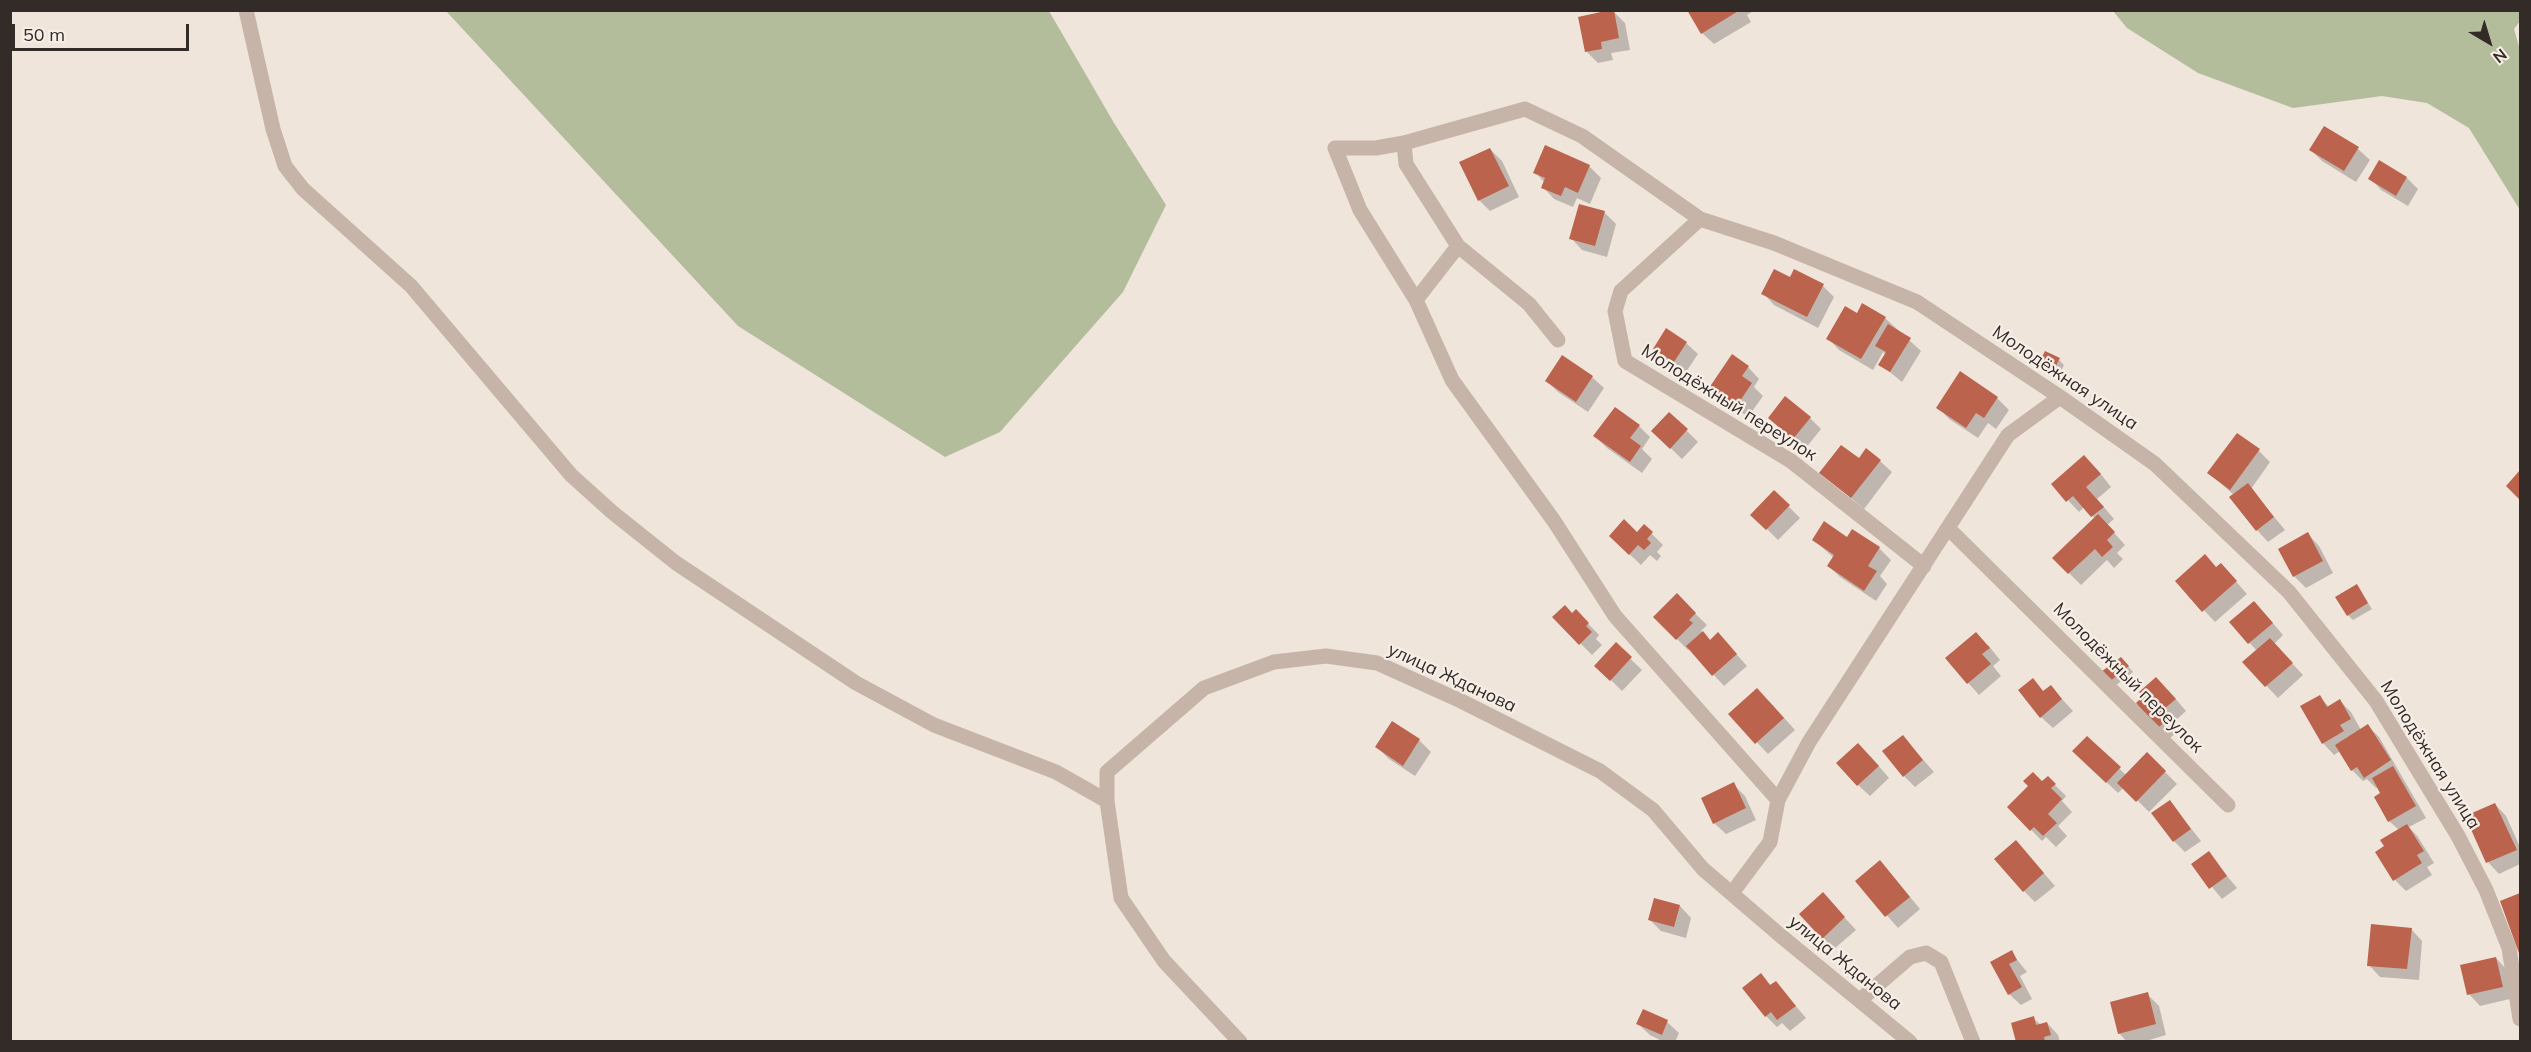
<!DOCTYPE html>
<html>
<head>
<meta charset="utf-8">
<style>
  body { margin:0 }
  #map { position:relative; width:2531px; height:1052px; overflow:hidden; background:#efe5db; font-family:Mulish,sans-serif }
  canvas { display:block }
  .frame { position:absolute; inset:0; border:12px solid #332b27; pointer-events:none }
  .north { position:absolute; left:2459px; top:12px; width:60px; height:60px; -webkit-text-stroke:4px #f7efe7; paint-order:stroke; rotate:142deg; font-size:16px; font-weight:700; line-height:24px; text-align:center; color:#332b27 }
  .north::after { content:''; display:block; margin:auto; width:21px; height:27px; background:#332b27; clip-path:polygon(50% 0,100% 100%,50% 72%,0 100%) }
  .scale { position:absolute; left:12px; top:24px; width:177px; height:27px; box-sizing:border-box; border:3px solid #332b27; border-top:0; padding-left:8px; font-size:18px; line-height:21px; white-space:nowrap; color:#332b27; -webkit-text-stroke:4px #f7efe7; paint-order:stroke }
</style>
</head>
<body>
<div id="map">
<canvas width="2531" height="1052"></canvas>
<div class="frame"></div>
<div class="north">N</div>
<div class="scale">50 m</div>
</div>
<script>
const ctx = document.querySelector('canvas').getContext('2d');
ctx.lineJoin = 'round';
function fillPath(path, color) {
  ctx.fillStyle = color;
  ctx.fill(path, 'evenodd');
}
function stroke(path, color, width, dash) {
  ctx.strokeStyle = color;
  ctx.lineWidth = width;
  ctx.lineCap = dash ? 'butt' : 'round';
  ctx.setLineDash(dash || []);
  ctx.stroke(path);
}
function label(font, color, halo, rows, align = 'center') {
  ctx.font = font + ' Mulish,sans-serif';
  ctx.lineWidth = 4.5;
  ctx.setLineDash([]);
  ctx.textBaseline = 'middle';
  ctx.strokeStyle = halo;
  ctx.fillStyle = color;
  for (const [text, x, y, turn = 0] of rows) {
    ctx.save();
    ctx.translate(x, y);
    ctx.rotate((+turn || 0) * Math.PI / 180);
    ctx.textAlign = isNaN(turn) ? turn : align;
    if (halo) ctx.strokeText(text, 0, 0);
    ctx.fillText(text, 0, 0);
    ctx.restore();
  }
}
fillPath(new Path2D(`
  M446 11H1049L1114 123 1166 205 1123 292 1000 432 945 457 738 326Z
  M2113 11H2520V21L2514 29 2520 50V210L2469 128 2427 103 2382 96 2293 108 2198 73 2127 28Z`), '#b3bd9c');
fillPath(new Path2D(`
  M1689 10H1755L1747 15 1751 22 1714 44 1702 33Z
  M1613 11 1625 23 1630 50 1611 53 1613 60 1598 63 1587 52 1580 18Z
  M2324 128 2358 149 2370 160 2356 182 2322 161 2311 150Z
  M1546 147 1589 166 1601 178 1590 204 1577 198 1573 207 1554 199 1543 187 1545 183 1535 172Z
  M1490 149 1502 161 1519 197 1490 211 1479 200Z
  M2370 178H2407L2418 189 2408 206 2381 190Z
  M1604 212 1616 224 1607 257 1582 250 1571 238Z
  M1791 279 1823 286 1834 297 1818 328 1774 305 1763 293Z
  M1858 315 1885 318 1921 351 1902 382 1880 364 1886 355 1883 352 1873 370 1839 350 1828 338Z
  M1686 343 1698 354 1686 372 1666 360 1655 348Z
  M2059 360 2064 365 2058 377 2043 369V371L2039 367Z
  M1748 367 1759 379 1754 387 1763 396 1748 417 1722 399 1711 387Z
  M1961 373 1997 398 2009 410 1996 429 1988 423 1978 438 1949 419 1938 407Z
  M1592 377 1604 388 1588 412 1558 392 1547 381Z
  M1770 418H1810L1821 429 1805 449Z
  M1639 426 1650 437 1642 449 1652 459 1642 473 1607 448 1595 436Z
  M1653 431H1687L1698 442 1682 459Z
  M2259 451 2270 462 2251 489 2285 530 2268 542 2257 530 2234 495 2209 473Z
  M1859 460 1880 461 1892 472 1864 509 1821 473Z
  M2096 468 2111 487 2097 499 2114 519 2107 525 2125 545 2117 553 2123 559 2114 568 2107 560 2081 585 2054 558 2095 519 2084 507 2079 512 2053 484Z
  M1774 492 1800 518 1778 540 1753 515Z
  M1644 526 1663 545 1657 552 1661 556 1657 561 1650 555 1641 565 1622 547Z
  M1853 531 1879 548 1891 560 1880 576 1887 584 1876 601 1840 577 1829 566 1834 558 1814 540 1848 539Z
  M2308 534 2319 546 2333 573 2306 588 2294 576Z
  M2217 568 2232 577 2247 594 2215 622 2177 581Z
  M2357 586 2372 609 2353 620 2348 615Z
  M1677 596 1707 625 1701 631 1711 641 1729 646 1747 666 1724 686 1690 649 1688 650 1655 617Z
  M1576 611 1599 635 1596 639 1602 645 1592 655 1554 617 1572 615Z
  M2265 614 2283 635 2274 644 2303 675 2278 698 2244 662 2257 651 2231 622Z
  M1616 645 1642 670 1622 691 1608 677Z
  M1988 645 2000 660 1993 666 2001 676 1979 695 1947 659Z
  M2126 664 2133 672 2115 686 2110 681Z
  M2032 680 2044 692 2051 687 2073 711 2053 728 2041 717Z
  M2168 690 2186 711 2175 721 2181 729 2170 738 2159 727Z
  M2320 697 2329 707 2340 701 2351 712 2361 730 2368 726 2379 737 2426 818 2409 827 2418 837 2434 863 2427 867 2432 875 2406 891 2395 880 2386 847 2399 830 2389 821 2379 787 2376 788 2367 779 2363 781 2352 770 2340 751 2334 755 2323 743Z
  M1769 701 1795 730 1768 754 1730 714Z
  M1903 737 1934 772 1915 787 1904 776Z
  M2087 738 2126 775 2147 754 2177 784 2149 812 2124 787 2118 793 2086 763Z
  M1419 740 1431 752 1415 776 1389 759 1377 747Z
  M1870 756 1889 778 1870 796 1858 785Z
  M2048 778 2066 796 2062 801 2072 812 2058 826 2067 836 2056 847 2046 837 2042 841 2009 807Z
  M1733 784 1745 796 1756 820 1726 834 1714 823Z
  M2170 802 2201 841 2185 852 2174 841Z
  M2495 804 2506 816 2520 847V864L2499 874 2488 862 2467 817Z
  M2208 853 2237 888 2222 899 2193 864Z
  M2027 854 2055 886 2035 902 2024 891Z
  M1891 874 1920 909 1898 928 1857 881Z
  M2520 894V952L2502 901Z
  M1655 900 1680 906 1691 918 1686 938 1661 931 1650 920Z
  M1834 906 1856 930 1834 949 1823 938Z
  M2411 929 2422 941 2419 980 2380 977 2369 965Z
  M2011 952 2027 972 2020 976 2032 999 2021 1005 2009 994 1992 962Z
  M2496 958 2507 970 2514 998 2480 1006 2469 994Z
  M1761 975 1771 986 1776 983 1806 1018 1790 1031 1782 1023 1777 1027 1766 1016Z
  M2147 994 2159 1006 2166 1035 2143 1042H2127L2119 1033Z
  M2033 1018 2041 1025 2047 1023 2058 1035 2060 1042H2018Z
  M1667 1022 1679 1033 1675 1042H1664L1650 1035 1638 1024Z`), '#0003');
fillPath(new Path2D(`
  M1610 10H1614L1619 38 1601 42 1602 49 1585 52 1578 17Z
  M1687 10H1740L1701 34Z
  M2324 126 2359 147 2344 171 2309 150Z
  M1545 145 1590 165 1578 193 1565 187 1561 196 1541 188 1545 178 1533 173Z
  M1490 148 1509 186 1478 201 1459 162Z
  M2379 160 2407 177 2396 196 2368 179Z
  M1579 204 1605 211 1595 246 1569 239Z
  M1774 269 1790 277 1794 269 1824 284 1807 317 1761 294Z
  M1862 303 1886 317 1861 359 1826 339 1845 306 1857 313Z
  M1888 324 1911 338 1890 372 1878 365 1886 352 1875 346Z
  M1666 328 1687 342 1674 362 1653 349Z
  M2045 351 2060 358 2051 375 2037 367Z
  M1732 354 1749 366 1742 376 1752 383 1736 407 1709 388Z
  M1562 355 1593 376 1576 402 1545 381Z
  M1960 371 1998 397 1984 418 1976 413 1966 428 1936 408Z
  M1785 396 1811 417 1793 439 1768 418Z
  M1615 407 1640 425 1630 438 1641 446 1630 462 1593 436Z
  M1669 412 1688 429 1670 449 1651 431Z
  M2237 433 2260 449 2230 490 2207 473Z
  M1841 445 1859 458 1866 448 1881 460 1851 498 1819 473Z
  M2084 455 2101 474 2086 487 2104 507 2091 517 2073 496 2066 502 2051 484Z
  M2520 470V500L2506 486Z
  M2248 483 2274 517 2256 531 2229 497Z
  M1774 490 1790 505 1766 530 1750 515Z
  M2098 514 2115 532 2107 540 2113 547 2102 557 2095 549 2068 574 2052 558Z
  M1624 519 1637 532 1644 524 1653 532 1647 539 1651 543 1644 550 1638 545 1629 555 1609 536Z
  M1824 521 1847 537 1852 529 1880 547 1868 566 1877 571 1864 591 1827 566 1834 555 1812 540Z
  M2308 532 2323 561 2293 577 2278 549Z
  M2205 554 2216 567 2221 563 2237 581 2202 612 2175 581Z
  M2357 584 2368 603 2347 616 2335 597Z
  M1677 593 1696 613 1689 620 1693 623 1676 640 1653 617Z
  M2254 601 2273 623 2248 644 2229 622Z
  M1565 605 1572 613 1576 609 1589 623 1586 626 1592 632 1579 645 1552 617Z
  M1703 631 1710 640 1718 632 1737 654 1712 676 1686 646Z
  M1976 632 1990 648 1982 654 1991 664 1967 684 1945 658Z
  M2270 638 2293 663 2265 687 2242 662Z
  M1616 642 1632 657 1610 681 1594 666Z
  M2121 657 2129 666 2109 682 2101 672Z
  M2156 677 2176 699 2164 709 2171 716 2158 728 2136 703 2143 696 2139 692Z
  M2033 678 2043 691 2051 685 2062 699 2040 718 2018 690Z
  M1757 688 1784 718 1755 744 1728 714Z
  M2320 695 2327 707 2340 699 2351 719 2340 725 2344 731 2322 744 2300 706Z
  M1392 721 1420 739 1403 766 1375 747Z
  M2368 724 2391 760 2364 778 2357 767 2351 771 2335 745Z
  M1903 735 1923 760 1903 777 1882 751Z
  M2087 736 2121 767 2106 783 2072 751Z
  M1858 743 1879 766 1857 786 1836 763Z
  M2147 752 2166 771 2136 802 2117 783Z
  M2393 766 2416 806 2388 822 2374 797 2380 793 2372 778Z
  M2033 772 2042 781 2048 776 2056 784 2051 788 2062 799 2048 814 2057 823 2043 836 2034 827 2030 831 2007 807 2028 786 2023 781Z
  M1734 782 1746 808 1713 824 1701 798Z
  M2170 800 2191 829 2173 842 2151 813Z
  M2495 803 2517 850 2486 863 2465 816Z
  M2407 824 2424 851 2417 855 2422 863 2393 881 2375 852 2384 846 2380 840Z
  M2016 840 2044 873 2023 892 1994 859Z
  M2209 851 2227 876 2209 889 2191 864Z
  M1880 860 1910 897 1885 917 1855 881Z
  M1823 892 1845 917 1822 939 1799 914Z
  M2520 893V956L2500 901Z
  M1654 898 1680 905 1674 927 1648 920Z
  M2371 924 2412 928 2407 969 2367 966Z
  M2012 950 2017 960 2009 964 2022 987 2008 995 1990 962Z
  M2496 957 2503 987 2467 995 2460 965Z
  M1761 973 1770 985 1776 981 1796 1006 1777 1020 1771 1012 1765 1017 1742 988Z
  M2148 992 2156 1024 2118 1034 2110 1002Z
  M1643 1009 1668 1020 1662 1035 1636 1024Z
  M2034 1016 2036 1025 2047 1022 2051 1035 2044 1037 2045 1042H2016L2011 1023Z`), '#bb634d');
stroke(new Path2D(`
  M246 10 273 129 285 166 303 189 411 286 571 475 612 512 676 563 856 683 934 725 1056 772 1107 801
  M1404 143 1406 164 1458 246 1529 304 1558 340
  M1700 219 1621 291 1615 311 1625 361 1791 461 1924 566
  M1416 300 1458 246
  M1949 529 2228 805
  M1778 800 1615 616 1554 521 1452 380 1416 300 1360 210 1335 148H1376L1404 143 1525 109 1582 136 1700 219 1774 243 1917 302 2060 397 2155 464 2289 592 2376 701 2458 836 2486 890 2509 948 2520 1019
  M1732 893 1770 842 1778 800 1809 742 2008 435 2060 397
  M1860 1000 1910 957 1926 953 1941 962 1973 1042
  M1240 1042 1164 961 1121 898 1107 801V772L1204 688 1274 662 1326 656 1377 663 1461 701 1600 771 1653 810 1703 869 1781 936 1910 1042`), '#c6b4a8', 15);
label('18px', '#332b27', '#f7efe7', [
  ["Молодёжная улица",2065,378,34],
  ["Молодёжный переулок",1729,403,32],
  ["улица Жданова",1452,678,25],
  ["Молодёжный переулок",2128,678,45],
  ["Молодёжная улица",2430,755,58],
  ["улица Жданова",1845,963,39]
]);
</script>
</body>
</html>
